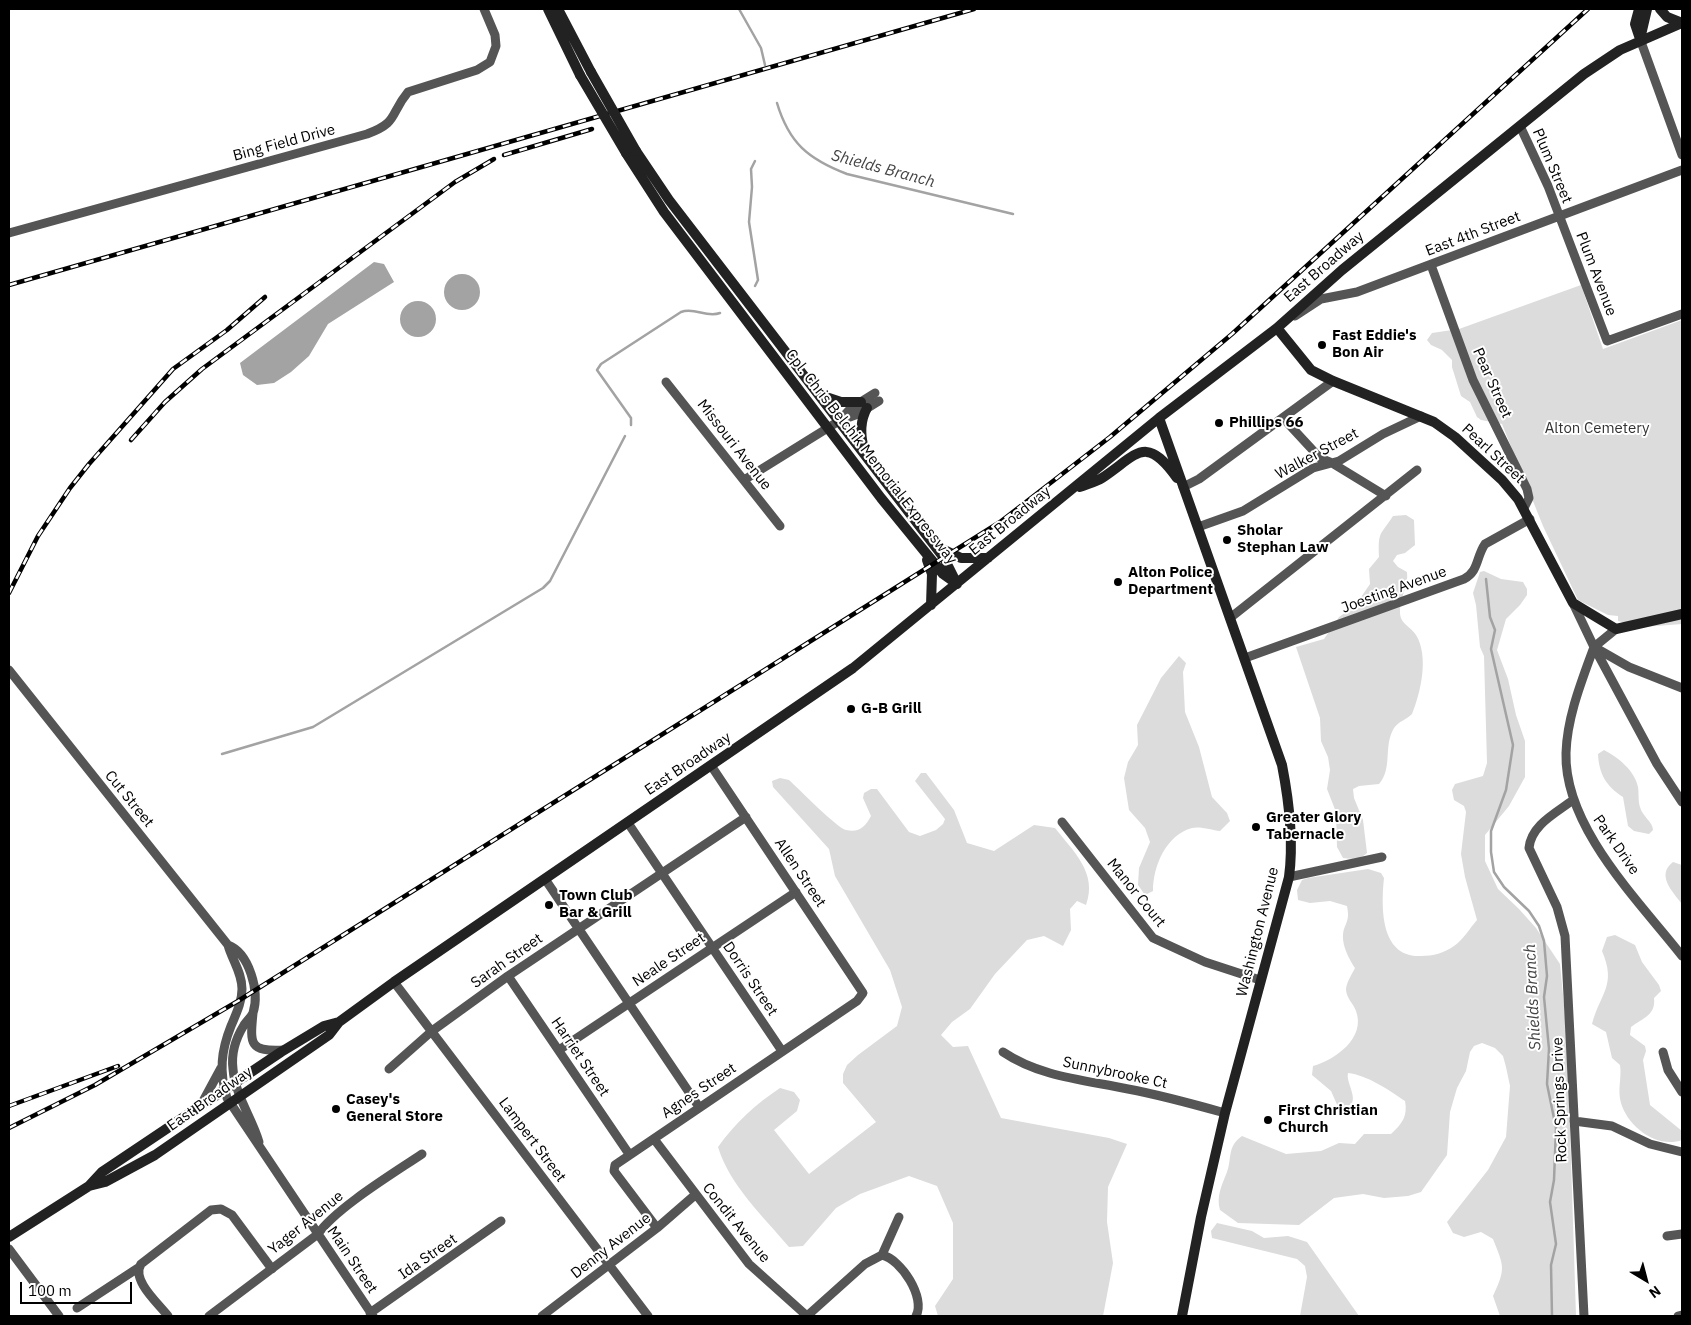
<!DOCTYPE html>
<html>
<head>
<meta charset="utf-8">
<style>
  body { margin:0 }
  #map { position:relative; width:1691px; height:1325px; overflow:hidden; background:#fff; font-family:"IBM Plex Sans",sans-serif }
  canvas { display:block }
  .frame { position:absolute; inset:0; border:10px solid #000; pointer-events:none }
  .north { position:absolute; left:1621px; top:1255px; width:50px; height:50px; -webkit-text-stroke:4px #fff; paint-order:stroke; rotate:143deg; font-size:14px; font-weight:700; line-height:20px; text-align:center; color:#000 }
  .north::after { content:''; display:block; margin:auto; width:18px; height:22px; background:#000; clip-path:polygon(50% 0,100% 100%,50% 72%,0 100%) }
  .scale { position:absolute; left:20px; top:1282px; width:112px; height:22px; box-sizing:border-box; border:2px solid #000; border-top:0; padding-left:6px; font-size:15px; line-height:18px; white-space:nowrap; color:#000; -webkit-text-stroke:4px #fff; paint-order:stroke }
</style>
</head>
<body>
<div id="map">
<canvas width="1691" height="1325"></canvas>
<div class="frame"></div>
<div class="north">N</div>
<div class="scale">100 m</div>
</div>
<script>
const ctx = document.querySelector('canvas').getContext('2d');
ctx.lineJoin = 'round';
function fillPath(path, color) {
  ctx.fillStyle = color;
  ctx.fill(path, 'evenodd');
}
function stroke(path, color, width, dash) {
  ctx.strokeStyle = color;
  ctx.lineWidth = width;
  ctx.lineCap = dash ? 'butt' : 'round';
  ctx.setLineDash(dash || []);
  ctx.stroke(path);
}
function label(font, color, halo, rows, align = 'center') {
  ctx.font = font + ' "IBM Plex Sans",sans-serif';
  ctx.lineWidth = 4;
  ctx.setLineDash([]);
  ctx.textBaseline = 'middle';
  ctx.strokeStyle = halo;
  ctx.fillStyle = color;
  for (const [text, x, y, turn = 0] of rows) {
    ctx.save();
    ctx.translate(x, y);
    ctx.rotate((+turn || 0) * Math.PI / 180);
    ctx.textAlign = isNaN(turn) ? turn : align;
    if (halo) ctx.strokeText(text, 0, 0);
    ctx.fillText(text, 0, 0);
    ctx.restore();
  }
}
fillPath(new Path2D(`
  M1581 285 1603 349 1682 320V624L1643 627 1618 621V616L1608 615 1578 600 1543 526 1502 424 1481 420 1477 417 1470 402 1461 396 1452 367V360L1442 350 1431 345 1427 340 1432 333 1459 329Z
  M1406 515 1414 520 1415 545 1405 553 1397 555 1393 561 1398 567 1407 572C1409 586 1399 598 1400 614 1401 624 1411 627 1416 635 1429 656 1421 692 1412 714 1406 720 1399 721 1394 728 1383 746 1393 768 1379 784L1359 786 1353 789 1354 798 1363 820 1367 853C1360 860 1351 859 1343 858L1337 847 1336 812 1327 789 1330 770 1328 757 1321 741 1320 718 1296 647 1324 639 1339 617 1355 606 1370 584 1369 569 1379 557C1378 531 1380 536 1393 516Z
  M1484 571 1501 579 1523 582 1527 589V595L1520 605 1506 619 1497 650 1508 679 1516 715 1525 741V777L1509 806 1485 835V861L1498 889 1519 909 1536 928 1560 964 1567 1036 1576 1316H1500L1493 1296C1506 1268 1504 1267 1493 1239L1481 1232 1464 1237 1453 1233 1447 1222 1488 1170 1506 1137 1510 1086 1506 1067 1503 1056 1495 1048 1482 1043 1474 1046 1470 1052 1466 1071 1457 1088 1450 1112 1447 1155 1421 1192 1408 1196 1384 1198 1363 1194 1334 1198 1299 1225 1238 1223 1220 1210C1216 1196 1222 1185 1227 1172 1232 1159 1227 1146 1242 1136L1286 1154 1321 1151 1339 1143 1355 1144 1364 1134H1391C1402 1124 1408 1116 1405 1101 1389 1090 1367 1075 1348 1073 1345 1085 1366 1106 1339 1109L1331 1091 1312 1075 1313 1066C1335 1060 1366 1038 1356 1011 1353 1003 1347 999 1346 990 1346 983 1352 974 1355 968 1348 957 1340 942 1344 929 1348 919 1349 917 1347 906L1330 901 1310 903 1298 900 1297 890 1302 880 1308 878 1368 869 1381 873 1384 878C1381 907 1380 958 1421 956 1433 956 1444 953 1454 946 1463 940 1470 928 1477 920L1465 877 1461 854 1466 812 1464 806 1454 800 1452 790 1455 784 1483 776 1487 763 1484 656 1480 647 1476 605 1473 593 1480 572Z
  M1179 656 1186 663 1183 672 1185 712 1199 747 1212 797 1227 813 1230 821 1220 831C1212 830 1200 826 1192 828 1166 835 1153 866 1153 891L1145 895 1138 885 1139 868 1150 842 1145 828 1129 810 1124 778 1128 762 1138 745 1137 725 1161 678Z
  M1604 750C1618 757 1635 771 1638 787 1639 793 1638 801 1640 807 1642 816 1653 822 1653 830L1649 834 1634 831 1628 826 1623 797C1606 786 1599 774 1598 754Z
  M921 773H926L954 810 967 843 994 851 1034 825 1055 828C1073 851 1098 873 1086 905L1077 901 1070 909 1071 930 1063 946 1044 936 1027 940 995 974 970 1009 952 1022 941 1035 953 1047 968 1046 1001 1118 1109 1138 1127 1144 1108 1187 1107 1222 1113 1263 1103 1316H938L935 1306 953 1279V1223L937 1186 909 1176 860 1194 836 1208 803 1246 789 1247C763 1216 730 1186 718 1147 735 1123 756 1104 780 1088L794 1092 800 1100 797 1111 774 1130 809 1174 876 1122 843 1083V1074L847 1065 858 1055 897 1026 902 1007 890 970 835 876 829 849 773 787 772 781 780 778 789 780C799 789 837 828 846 830 859 833 865 827 871 816L863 798 864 793 871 789H877L909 832 920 836 936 830 943 824 945 819 915 781Z
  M1673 862 1682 865V904C1672 891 1656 875 1673 862Z
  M1615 935 1635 945 1642 962 1659 985 1661 991 1654 998C1656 1015 1643 1018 1631 1027L1630 1035 1645 1046 1646 1051 1643 1060 1650 1105 1682 1131V1140C1657 1149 1628 1127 1621 1103 1617 1090 1622 1078 1620 1065L1612 1058 1606 1032 1592 1024C1600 993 1617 986 1602 951L1607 937Z
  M1217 1223 1252 1231 1264 1238 1288 1236 1307 1242 1359 1316H1300L1307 1277 1305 1266 1297 1259 1212 1238 1211 1231Z`), '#dcdcdc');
fillPath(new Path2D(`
  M374 262 384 264 394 282 328 324 309 356 291 372 274 383 257 385 243 375 240 363Z
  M444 292a18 18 0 1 1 36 0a18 18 0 1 1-36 0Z
  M400 319a18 18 0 1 1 36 0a18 18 0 1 1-36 0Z`), '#a3a3a3');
stroke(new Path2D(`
  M739 9 761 48 765 65
  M777 103C789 143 808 159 847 174L1013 214
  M755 161 751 169 752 187 749 222 758 280 755 286
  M631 425V418L597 370 601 364 681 312C695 307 706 318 720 313
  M1486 579 1490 617 1495 630 1491 649 1513 745 1506 790 1491 831V852L1494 872 1504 887 1529 911 1539 926 1544 941 1547 976 1544 997 1549 1049 1547 1084 1556 1128 1554 1180 1550 1202 1556 1244 1551 1265 1552 1316
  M222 754 313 727 543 588 550 581 625 436`), '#a3a3a3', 2.5);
stroke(new Path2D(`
  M1640 39 1682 155
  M1520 126 1548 186 1607 341 1682 314
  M9 233 367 134C399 122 389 115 408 92L477 70 490 62 496 46 495 35 484 9
  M1431 265 1473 380 1527 489 1529 498 1524 508
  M1295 316 1321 299 1357 292 1682 170
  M666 382 780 526
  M1283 418 1320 458 1332 463 1386 496
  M839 421 851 408 875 393
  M744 480 839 421 858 414 879 401
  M1183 487 1199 479 1333 381
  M1198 527 1243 511 1313 468 1339 461 1383 434 1421 416
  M1573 603 1594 647 1629 667 1682 688
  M1230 618 1417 470
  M1594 647C1582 680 1567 717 1566 753 1564 827 1638 900 1682 956
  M1594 647 1657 764 1682 802
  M1594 647 1616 629
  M1245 658 1464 579C1479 571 1476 557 1485 544L1530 519
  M9 670 228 945C232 960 242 972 242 989 242 1002 236 1014 231 1026 221 1051 219 1072 227 1098L373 1316
  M1573 800C1556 813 1531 825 1529 848L1557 907 1565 936 1584 1316
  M1062 822 1153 938 1205 962 1260 980
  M628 823 782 1051
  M1289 877 1382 857
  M545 879 699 1107
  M228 945C249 953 260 991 253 1013 251 1017 247 1021 244 1025 236 1038 231 1054 233 1069 235 1095 252 1118 259 1142
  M508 976 629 1154
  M394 982 648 1316
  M253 1013C250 1044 249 1052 284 1050
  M559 1050 796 892
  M1003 1052C1040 1077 1085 1080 1128 1089 1160 1095 1193 1104 1225 1113
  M1663 1052 1668 1070 1682 1092
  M389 1069 432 1031 508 976 746 817
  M201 1105 221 1068
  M1574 1121 1612 1126 1650 1144 1682 1152
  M654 1139 749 1264 807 1316
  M657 1228 614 1171 615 1165 857 1001 863 993 712 767
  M1667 1236 1682 1234
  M9 1249 59 1316
  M882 1255C901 1259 926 1298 916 1316
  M77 1308 138 1268
  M370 1313 501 1221
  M168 1316C158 1303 131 1280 141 1264L211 1210 221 1209 232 1215 272 1269
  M209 1316 318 1234C336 1208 394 1173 422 1154
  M542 1316 657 1228 695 1195
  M807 1316 865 1264 882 1255 899 1217
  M1678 1316 1682 1315`), '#555', 9);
stroke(new Path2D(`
  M548 9 580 75
  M558 9 591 72
  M1639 9 1635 24 1640 39
  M1660 9 1667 17 1682 23
  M1640 39 1647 9
  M636 151 669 200 944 558 957 584
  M626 153 664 212 881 498 943 574 957 584
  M1277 328 1311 370 1333 381 1434 422 1455 437 1502 480 1518 499 1573 603 1616 629 1682 614
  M820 395 841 402H861
  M1159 418 1282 765C1289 801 1294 840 1289 877L1225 1113 1201 1217 1182 1316
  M864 449C860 435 860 421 867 408
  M1080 487C1087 484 1096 482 1102 478 1137 455 1145 433 1177 478
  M938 547 961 558H988
  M927 560 932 574 931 605
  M89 1186 102 1172 281 1052 324 1026 339 1022
  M9 1237 89 1186 105 1182 155 1155 329 1035 339 1022 394 982 853 668 1159 418 1277 328 1342 270 1584 74 1620 50 1682 23`), '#222', 10);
const rail = new Path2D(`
  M504 155 592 129
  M9 285 974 9
  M131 440 165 402 202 369 455 182 494 159
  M9 593 38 536 70 488 89 464 173 369 227 330 265 297
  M9 1106 118 1066
  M9 1128 95 1085 238 1001 1000 522 1110 437 1232 334 1588 9`);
stroke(rail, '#000', 4.5);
stroke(rail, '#fff', 2.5, [8]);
stroke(new Path2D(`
  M591 72 636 151
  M580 75 626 153`), '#222', 10);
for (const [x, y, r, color] of [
  [1322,345,5,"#000"],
  [1219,423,5,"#000"],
  [1227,540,5,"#000"],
  [1118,582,5,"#000"],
  [851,709,5,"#000"],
  [1256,827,5,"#000"],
  [549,905,5,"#000"],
  [336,1109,5,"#000"],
  [1268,1120,5,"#000"]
]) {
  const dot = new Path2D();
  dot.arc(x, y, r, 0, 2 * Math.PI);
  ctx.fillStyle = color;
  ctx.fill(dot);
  stroke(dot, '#fff', 2);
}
label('15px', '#000', '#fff', [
  ["Bing Field Drive",284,143,-15],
  ["Plum Street",1552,166,67],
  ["East 4th Street",1473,234,-21],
  ["East Broadway",1324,267,-41],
  ["Plum Avenue",1596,274,69],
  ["Pear Street",1492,383,66],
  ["Missouri Avenue",734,445,52],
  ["Walker Street",1317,454,-28],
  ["Pearl Street",1493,454,43],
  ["Cpl. Chris Belchik Memorial Expressway",871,457,52],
  ["East Broadway",1010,521,-39],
  ["Joesting Avenue",1394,590,-20],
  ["East Broadway",688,764,-34],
  ["Cut Street",129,799,51],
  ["Park Drive",1616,845,55],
  ["Allen Street",800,873,56],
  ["Manor Court",1136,893,51],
  ["Washington Avenue",1258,932,-76],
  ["Neale Street",669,960,-34],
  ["Sarah Street",507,961,-35],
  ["Dorris Street",750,979,56],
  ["Harriet Street",580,1057,56],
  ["Sunnybrooke Ct",1115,1073,12],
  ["Agnes Street",699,1091,-34],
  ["East Broadway",210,1099,-35],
  ["Rock Springs Drive",1560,1100,-92],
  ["Lampert Street",532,1140,53],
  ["Yager Avenue",306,1223,-39],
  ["Condit Avenue",736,1223,51],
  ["Denny Avenue",611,1246,-38],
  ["Ida Street",428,1257,-35],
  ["Main Street",352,1260,56]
]);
label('bold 15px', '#000', '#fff', [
  ["Fast Eddie's",1332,336],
  ["Bon Air",1332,353],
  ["Phillips 66",1229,423],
  ["Sholar",1237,531],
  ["Stephan Law",1237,548],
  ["Alton Police",1128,573],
  ["Department",1128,590],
  ["G-B Grill",861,709],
  ["Greater Glory",1266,818],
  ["Tabernacle",1266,835],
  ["Town Club",559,896],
  ["Bar & Grill",559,913],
  ["Casey's",346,1100],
  ["General Store",346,1117],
  ["First Christian",1278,1111],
  ["Church",1278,1128]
], 'left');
label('15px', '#333', '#fff', [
  ["Alton Cemetery",1597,429]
]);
label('italic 16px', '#444', '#fff', [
  ["Shields Branch",883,169,15],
  ["Shields Branch",1533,997,-93]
]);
</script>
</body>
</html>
